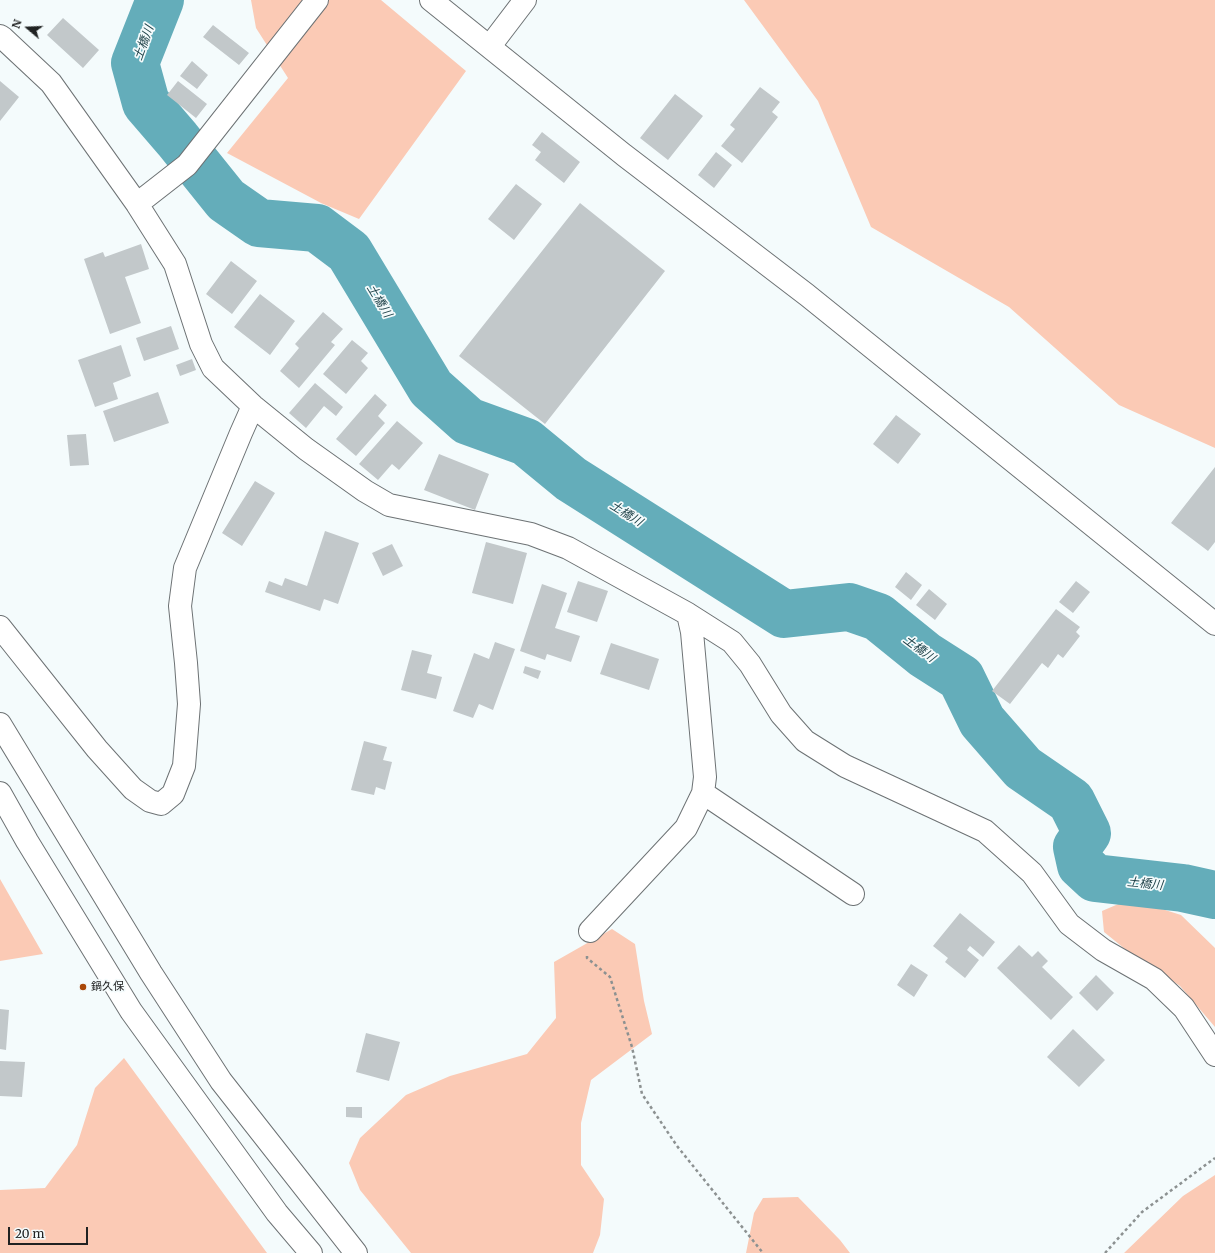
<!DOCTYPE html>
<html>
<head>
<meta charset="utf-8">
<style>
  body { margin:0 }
  #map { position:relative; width:1215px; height:1253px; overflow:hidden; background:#f4fbfc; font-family:Merriweather,serif }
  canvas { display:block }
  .north { position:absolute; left:8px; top:8px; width:40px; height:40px; -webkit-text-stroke:3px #f4fbfc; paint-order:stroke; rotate:289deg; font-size:11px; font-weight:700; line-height:16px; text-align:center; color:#202222 }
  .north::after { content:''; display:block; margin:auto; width:14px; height:18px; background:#202222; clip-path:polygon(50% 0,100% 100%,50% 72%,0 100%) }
  .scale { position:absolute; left:8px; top:1227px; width:80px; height:18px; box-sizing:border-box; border:2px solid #202222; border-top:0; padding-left:5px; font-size:12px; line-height:14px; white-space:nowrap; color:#202222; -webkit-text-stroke:3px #f4fbfc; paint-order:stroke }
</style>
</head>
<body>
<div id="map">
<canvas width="1215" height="1253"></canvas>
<div class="north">N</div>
<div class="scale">20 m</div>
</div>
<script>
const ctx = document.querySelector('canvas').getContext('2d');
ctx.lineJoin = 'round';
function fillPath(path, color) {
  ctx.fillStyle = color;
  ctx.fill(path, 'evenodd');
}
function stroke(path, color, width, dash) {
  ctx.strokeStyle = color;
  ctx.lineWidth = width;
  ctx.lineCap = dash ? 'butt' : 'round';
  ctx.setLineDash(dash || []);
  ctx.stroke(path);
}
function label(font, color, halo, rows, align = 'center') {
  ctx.font = font + ' Merriweather,"Noto Sans JP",serif';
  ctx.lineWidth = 3.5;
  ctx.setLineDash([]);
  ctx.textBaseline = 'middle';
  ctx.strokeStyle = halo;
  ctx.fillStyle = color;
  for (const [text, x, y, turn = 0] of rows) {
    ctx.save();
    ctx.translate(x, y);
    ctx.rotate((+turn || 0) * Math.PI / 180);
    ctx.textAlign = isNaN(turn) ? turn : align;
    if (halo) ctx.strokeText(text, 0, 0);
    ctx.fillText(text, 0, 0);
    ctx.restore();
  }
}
fillPath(new Path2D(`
  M251 0H381L466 71 359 219 321 203 227 153 288 78 256 28Z
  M744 0H1215V448L1119 405 1009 307 871 227 818 101Z
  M0 879 43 954 0 961Z
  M1130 899 1181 915 1215 948V1027L1180 986 1125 949 1104 932 1102 911Z
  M612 929 635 944 644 1001 652 1034 591 1080 581 1123V1165L604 1199 600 1235 593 1253H411L360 1190 349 1163 360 1138 406 1095 450 1076 527 1054 556 1018 554 962Z
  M124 1058 267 1253H0V1190L45 1188 77 1145 95 1088Z
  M1215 1175V1253H1124L1183 1196Z
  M798 1197 840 1240 850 1253H746L754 1213 763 1198Z`), '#fbcab5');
stroke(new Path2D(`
  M160 0 135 63 146 103 177 139 226 200 259 223 317 228 349 252 431 388 468 421 526 442 571 479 784 614 849 607 878 617 925 655 961 678 982 721 1023 768 1071 801 1087 833 1077 847 1081 865 1095 878 1183 888 1215 895`), '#64adba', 48);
fillPath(new Path2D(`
  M63 18 99 50 83 68 47 35Z
  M213 25 249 53 239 65 203 37Z
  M192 61 208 75 197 89 180 76Z
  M0 81 19 97 0 121Z
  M178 81 207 104 196 118 167 95Z
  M760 87 780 102 772 112 778 117 742 163 721 146 735 129 730 125Z
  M675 94 703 116 668 160 640 138Z
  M542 132 580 162 564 183 535 160 541 152 532 145Z
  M716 152 732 165 714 188 698 175Z
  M516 184 542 204 514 240 488 219Z
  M580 203 665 271 545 424 459 356Z
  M141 244 149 269 125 277 141 323 110 334 84 259 103 252 105 257Z
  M231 261 257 281 232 314 206 294Z
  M260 294 295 321 270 355 234 327Z
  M323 312 343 329 331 342 335 345 299 388 280 371 299 348 295 344Z
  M171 326 179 349 144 361 136 338Z
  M352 340 368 353 361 361 368 368 346 394 323 374Z
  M121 345 131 376 113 383 118 399 95 407 78 360Z
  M192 359 196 370 180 376 176 365Z
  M315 383 343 407 336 416 324 406 306 428 289 413Z
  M158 392 169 423 114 442 103 411Z
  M375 394 387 405 378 416 385 423 356 456 336 439Z
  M896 415 921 434 898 464 873 444Z
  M397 421 423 443 399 470 392 464 378 480 359 464Z
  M86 434 89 465 70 466 67 435Z
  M439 454 489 474 475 510 424 490Z
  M1215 467V542L1208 551 1171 523Z
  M255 481 275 493 242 546 222 533Z
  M325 531 359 543 338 604 324 599 320 611 265 592 269 581 282 586 285 578 307 586Z
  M486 542 527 553 513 604 472 593Z
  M392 544 403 566 383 576 372 553Z
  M906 572 922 585 911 600 895 587Z
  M578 581 608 591 597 622 567 612Z
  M1076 581 1090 592 1073 613 1059 602Z
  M542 584 567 593 555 628 580 636 571 662 547 654 545 660 520 651Z
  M929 589 947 604 935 620 916 605Z
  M1056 609 1080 627 1076 632 1080 636 1063 658 1058 654 1048 668 1042 663 1010 704 992 691Z
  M495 642 515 649 493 710 479 704 473 718 453 711 474 653 489 659Z
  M611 643 659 659 649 690 600 674Z
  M412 650 432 655 427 673 442 677 436 699 401 690Z
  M525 666 541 671 538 679 523 673Z
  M364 741 387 747 383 760 392 762 385 790 376 787 374 795 351 790Z
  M960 913 995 942 983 957 970 946 967 950 979 960 965 978 945 962 948 958 933 946Z
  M1019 945 1032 957 1038 951 1048 961 1042 967 1073 997 1051 1020 997 968Z
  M911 964 928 975 914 997 897 985Z
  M1096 975 1114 993 1097 1011 1079 993Z
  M0 1009 9 1010 6 1050 0 1049Z
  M1073 1029 1105 1060 1079 1087 1047 1057Z
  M366 1033 400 1042 389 1081 356 1072Z
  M0 1061 25 1062 22 1097 0 1096Z
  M346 1107H362V1118L346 1117Z`), '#c2c8ca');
const street = new Path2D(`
  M0 36 3 38 51 83 137 204 175 264 201 344 213 368 253 406 306 449 365 491 389 505 531 534 568 548 688 614 732 642 750 664 781 714 805 741 845 766 985 831 1032 873 1069 924 1103 950 1154 979 1184 1008 1215 1055
  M490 46 525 0
  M137 204 187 165 317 0
  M0 627 97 749 133 789 150 801 161 804 173 794 184 766 189 704 186 663 180 606 185 568 241 433 253 406
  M703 793 853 894
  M590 931 686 828 703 793 705 777 692 632 688 614`);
const secondary = new Path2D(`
  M431 0 624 155 807 295 1215 624
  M0 724 151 973 221 1081 356 1253
  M0 793 27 841 131 1011 277 1213 311 1253`);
stroke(street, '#6d7274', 24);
stroke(secondary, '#6d7274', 24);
stroke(new Path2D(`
  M587 956V958L610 977 632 1047 642 1094 677 1146 763 1253
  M1105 1253 1142 1212 1215 1158`), '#8c9191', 2.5, [3, 3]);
stroke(street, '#fff', 22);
stroke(secondary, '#fff', 22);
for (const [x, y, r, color] of [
  [83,987,4,"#a94708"]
]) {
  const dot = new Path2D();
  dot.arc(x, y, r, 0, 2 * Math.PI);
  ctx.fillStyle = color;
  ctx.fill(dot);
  stroke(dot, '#f4fbfc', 1.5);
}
label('11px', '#202222', '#f4fbfc', [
  ["鍋久保",91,987]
], 'left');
label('italic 12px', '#1e4148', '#f4fbfc', [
  ["土橋川",144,43,-70],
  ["土橋川",379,301,59],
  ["土橋川",626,514,32],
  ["土橋川",919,649,37],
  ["土橋川",1145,884,6]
]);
</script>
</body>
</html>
